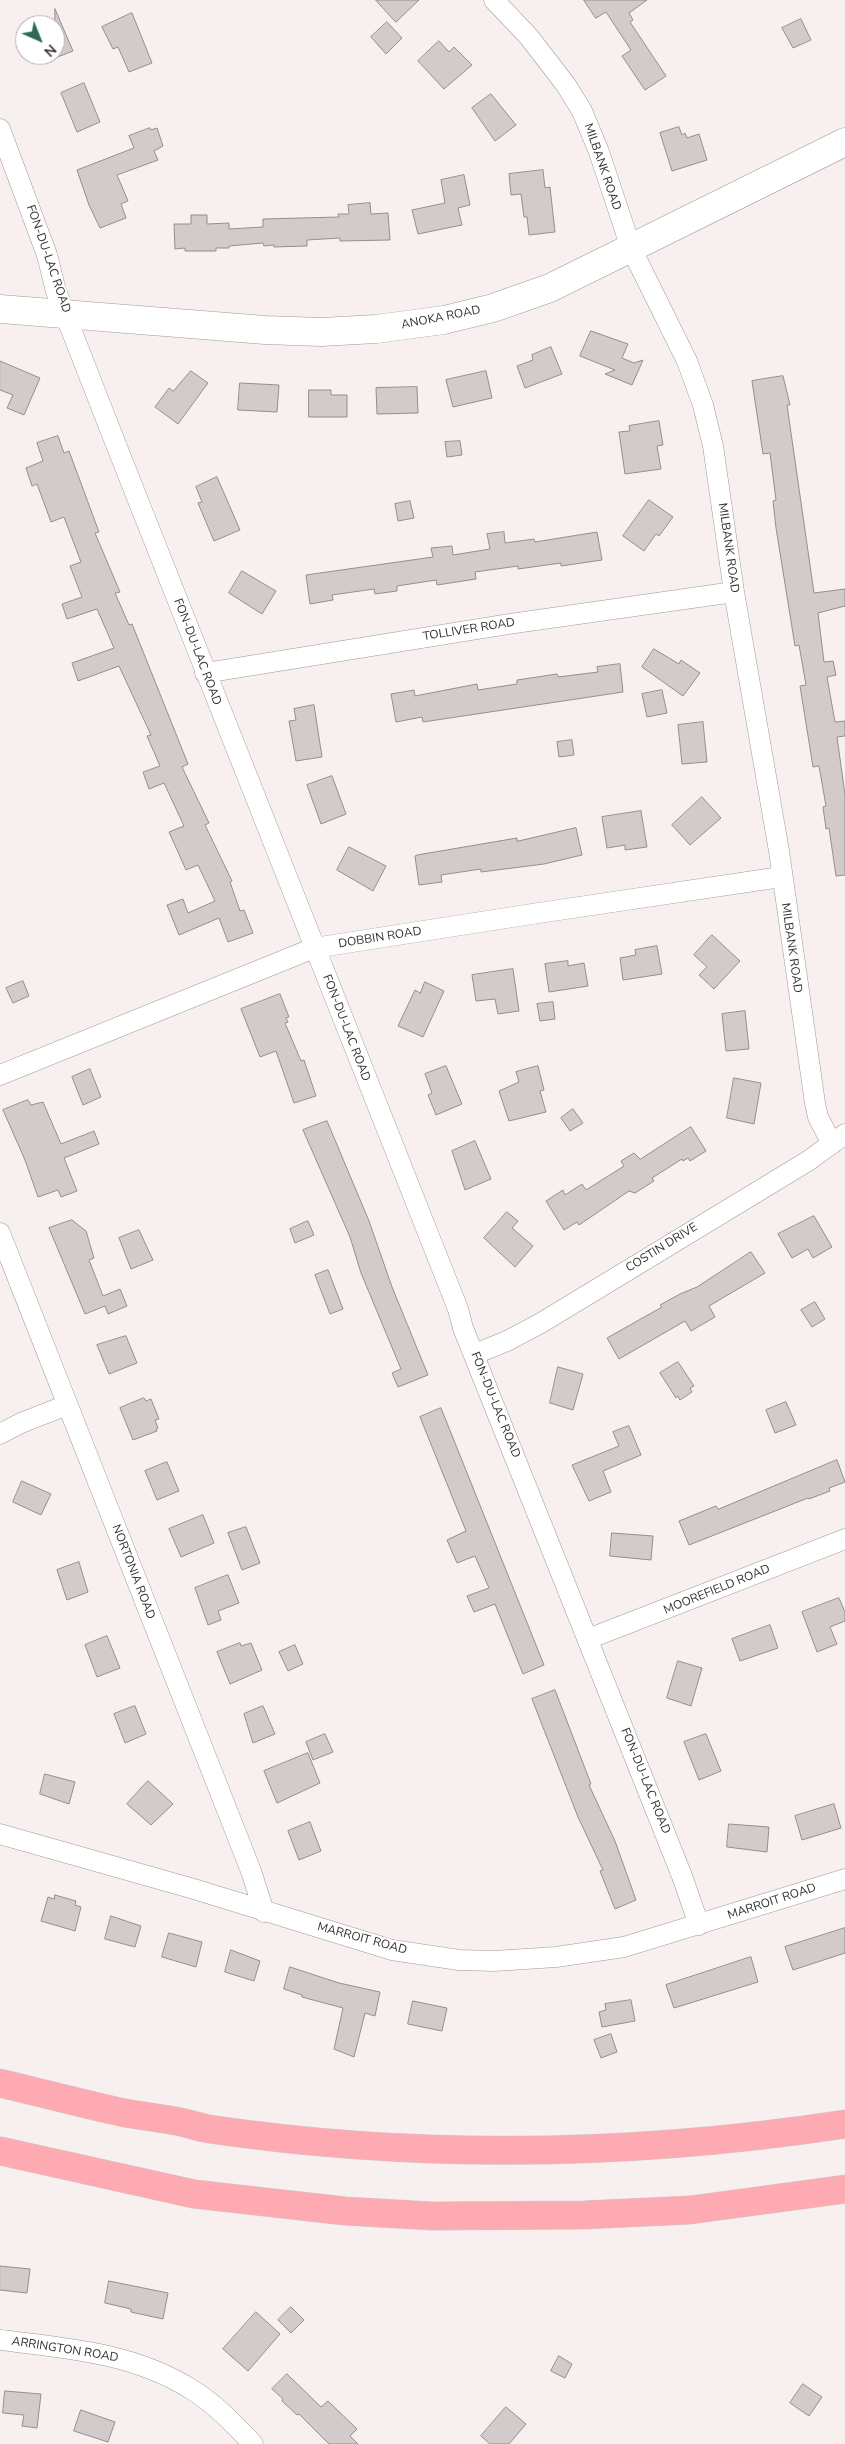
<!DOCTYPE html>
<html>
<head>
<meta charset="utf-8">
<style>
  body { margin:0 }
  #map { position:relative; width:845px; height:2444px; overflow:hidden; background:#f8efef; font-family:"Nunito Sans",sans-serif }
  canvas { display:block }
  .north { position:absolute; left:15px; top:15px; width:50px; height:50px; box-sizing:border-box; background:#fff; border:1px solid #adacac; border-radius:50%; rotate:136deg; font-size:14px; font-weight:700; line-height:20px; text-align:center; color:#333030 }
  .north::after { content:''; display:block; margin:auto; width:18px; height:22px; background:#316950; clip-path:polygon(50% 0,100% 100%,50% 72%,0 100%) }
</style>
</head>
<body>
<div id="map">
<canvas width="845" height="2444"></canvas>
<div class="north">N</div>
</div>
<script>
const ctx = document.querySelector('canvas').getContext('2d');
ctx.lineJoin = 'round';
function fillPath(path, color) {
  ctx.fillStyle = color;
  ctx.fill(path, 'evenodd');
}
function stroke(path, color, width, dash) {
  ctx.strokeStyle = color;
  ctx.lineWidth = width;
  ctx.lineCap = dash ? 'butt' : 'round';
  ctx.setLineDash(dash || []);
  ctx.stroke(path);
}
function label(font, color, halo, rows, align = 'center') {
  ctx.font = font + ' "Nunito Sans",sans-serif';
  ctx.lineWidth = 4;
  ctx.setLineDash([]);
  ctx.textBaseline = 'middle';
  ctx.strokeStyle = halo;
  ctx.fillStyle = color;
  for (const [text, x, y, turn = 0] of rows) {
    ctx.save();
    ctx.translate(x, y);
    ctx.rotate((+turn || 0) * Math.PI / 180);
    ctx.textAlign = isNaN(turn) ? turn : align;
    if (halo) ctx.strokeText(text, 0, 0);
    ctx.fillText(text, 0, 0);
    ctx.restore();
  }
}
const building = new Path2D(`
  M376 0H419L396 22Z
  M584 0H647L629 13 633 20 630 22 666 76 645 90 622 56 631 50 606 12 596 18Z
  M55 9 73 51 55 58Z
  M132 13 152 63 129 72 118 47 113 49 102 27Z
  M801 19 811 40 793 48 782 28Z
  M387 22 402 38 386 54 371 37Z
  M439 41 449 52 454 47 472 65 444 89 418 61Z
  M84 83 100 122 77 132 61 93Z
  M491 94 516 125 495 141 472 108Z
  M679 127 682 135 685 133 687 138 699 134 707 160 672 171 660 133Z
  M150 128 151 130 157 128 163 146 154 151 158 160 117 175 128 201 121 204 126 218 100 228 89 205 77 170 134 148 129 136Z
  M543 170 545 188 550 187 555 232 529 235 527 217H524L521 194 511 195 509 174Z
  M464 175 470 205 458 208 462 225 418 234 412 210 445 203 441 180Z
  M370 203 371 214 388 213 390 240 340 241V238L307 240V246L274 247V245L264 246 263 243 229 246V248H216V251H185V248L175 249 174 224H191V215H207V224L229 223V229L263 227V219L339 217 338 214H349L348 205Z
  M591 331 628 344 622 358 634 363 643 360 632 385 605 374 615 370 580 356Z
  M551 347 562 374 525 388 517 366 533 360 532 355Z
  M0 361 40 378 24 415 7 408 13 395 0 390Z
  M191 371 208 383 178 424 155 407 169 388 173 391Z
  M486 371 492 398 453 407 446 380Z
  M783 376 790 405H787L814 593 845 589V606L818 613 824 662 833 661 836 675 827 677 835 722 845 721V736L837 737 845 795V875L836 876 829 828 826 829 823 807 826 806 819 766 813 767 800 686 806 685 799 645 795 646 776 528 773 501 776 500 770 453 763 454 752 381Z
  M240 383 279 385 277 412 238 410Z
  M417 387 418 413 377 414 376 388Z
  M309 390H331V395H347V417H309Z
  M659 421 663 445 657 446 661 469 625 474 619 432 630 431 629 426Z
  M58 436 64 453 69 451 99 532 95 533 120 592 115 593 129 625 132 624 188 764 182 767 209 823 205 825 232 881 230 882 240 911 244 910 253 933 228 942 219 918 179 935 167 905 183 899 188 913 215 901 198 865 186 870 169 832 184 826 164 783 149 789 143 772 160 766 147 736 151 735 119 666 78 681 72 663 114 648 97 609 67 619 62 604 82 597 70 566 81 562 64 517 51 522 37 484 32 486 26 468 43 461 37 443Z
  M460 441 462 455 447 457 445 442Z
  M217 477 240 530 214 541 198 503 202 502 196 487Z
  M649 500 673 517 659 536 656 534 644 551 623 536Z
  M410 501 414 518 398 521 395 504Z
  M504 532 505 543 534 539 535 542 597 532 602 560 561 566V563L518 569V566L475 572 476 579 437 585 436 580 397 586V591L375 594 374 589 332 595 333 600 310 604 306 575 433 557 431 548 452 546 453 555 490 549 487 534Z
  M242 571 276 591 262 614 229 593Z
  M654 649 679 664 681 660 700 673 683 696 642 667Z
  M620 664 623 692 423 722 422 717 396 722 391 694 414 690 415 696 477 684 478 690 517 684V680L557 674 558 677 598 672 597 667Z
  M662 690 667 713 647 717 642 694Z
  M314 705 322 757 296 761 289 721 296 720 294 709Z
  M703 722 707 762 682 764 678 725Z
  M572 740 574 755 559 757 557 742Z
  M332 776 346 814 321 824 307 785Z
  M702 797 721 818 690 845 672 825Z
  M641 811 647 847 625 850V845L607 848 602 817Z
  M576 828 582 855 544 864 481 872V869L441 875 442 882 419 885 415 856 417 855 517 838V841Z
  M349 847 386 866 373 891 337 870Z
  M712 935 740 961 714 989 699 975 707 967 694 955Z
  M657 946 662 974 623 980 620 958 636 955 635 950Z
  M568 961V966L584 963 588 986 549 992 545 964Z
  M513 969 519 1011 498 1014 495 999 476 1001 472 975Z
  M23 981 29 996 13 1003 6 988Z
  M425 982 444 991 423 1037 398 1026 415 990 420 993Z
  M280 994 289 1017 286 1018 288 1022 285 1023 301 1061 304 1060 316 1096 294 1103 276 1051 260 1057 241 1009Z
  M553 1002 555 1019 540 1021 537 1004Z
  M745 1011 749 1049 726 1051 722 1014Z
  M446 1066 462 1104 436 1115 428 1095 432 1093 425 1074Z
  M538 1066 544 1090 540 1091 546 1112 509 1121 499 1091 519 1082 516 1072Z
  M90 1069 101 1097 83 1105 72 1077Z
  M734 1078 761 1083 754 1124 727 1118Z
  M28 1100 31 1105 43 1102 61 1144 94 1131 99 1144 64 1158 77 1191 61 1197 58 1190 38 1197 25 1160 3 1110Z
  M573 1109 583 1123 570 1131 561 1118Z
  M327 1121 369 1221 392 1287 428 1375 398 1387 392 1373 401 1369 361 1273 350 1237 303 1130Z
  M691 1127 706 1151 690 1161 688 1158 683 1161 682 1159 652 1178 654 1181 635 1193 629 1191 579 1225 577 1222 564 1230 546 1201 563 1190 565 1195 582 1184 586 1190 624 1166 621 1161 634 1153 640 1159Z
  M475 1141 491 1179 465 1190 452 1151Z
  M507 1212 518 1221 512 1228 533 1246 515 1267 484 1238Z
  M814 1216 832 1247 813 1258 808 1249 792 1258 778 1234Z
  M72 1220 86 1231 94 1258 89 1260 103 1296 120 1289 127 1306 108 1314 105 1306 85 1314 49 1228Z
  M308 1221 314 1235 295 1243 290 1229Z
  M139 1230 153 1260 131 1269 119 1238Z
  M751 1252 765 1273 709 1306 715 1317 691 1331 685 1321 619 1359 607 1338 662 1307 660 1305 680 1294 697 1287Z
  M328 1270 343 1309 330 1314 315 1275Z
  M815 1302 825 1319 812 1327 801 1310Z
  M126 1336 137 1363 109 1374 97 1345Z
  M678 1362 694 1386 690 1388 692 1392 680 1400 678 1396 676 1398 660 1373Z
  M558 1367 583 1374 573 1410 550 1403Z
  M144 1398 146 1401 151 1399 159 1419 155 1420 158 1428 156 1429 157 1431 133 1440 120 1408Z
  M786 1402 796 1425 775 1433 766 1410Z
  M441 1408 544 1665 523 1674 495 1604 474 1612 467 1596 489 1588 475 1556 457 1563 447 1540 466 1531 420 1417Z
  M629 1426 641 1455 603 1471 611 1492 589 1501 572 1465 619 1446 613 1432Z
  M837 1460 845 1482 829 1488 830 1491 809 1499 808 1498 689 1545 679 1521 716 1506 718 1509Z
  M167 1462 179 1491 157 1500 145 1471Z
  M22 1481 51 1494 41 1515 13 1502Z
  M203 1515 214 1543 181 1557 169 1529Z
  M246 1527 260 1563 242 1570 228 1533Z
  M612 1533 653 1536 651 1560 610 1556Z
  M79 1562 88 1592 67 1600 57 1570Z
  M228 1575 239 1603 218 1611 221 1620 208 1625 195 1588Z
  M839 1598 845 1612V1621L830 1627 837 1644 817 1652 802 1612Z
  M770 1625 778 1648 740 1661 732 1639Z
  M107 1636 120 1668 97 1677 85 1645Z
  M240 1643 241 1646 251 1643 262 1670 230 1684 217 1652Z
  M295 1645 303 1664 288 1671 279 1652Z
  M678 1661 702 1668 691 1706 667 1698Z
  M555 1690 591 1784 589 1785 615 1841 636 1900 615 1909 600 1871 603 1870 578 1817 532 1699Z
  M135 1706 146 1734 125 1743 114 1714Z
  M263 1706 275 1734 253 1743 244 1714Z
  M325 1734 333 1752 313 1760 306 1742Z
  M706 1734 721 1771 699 1780 684 1742Z
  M308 1753 320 1783 277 1803 264 1771Z
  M45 1774 75 1782 69 1804 40 1794Z
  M148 1781 173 1804 151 1825 127 1804Z
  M834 1804 841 1828 802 1840 795 1816Z
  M310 1822 321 1851 299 1860 288 1831Z
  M729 1824 769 1827 767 1852 727 1847Z
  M55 1895 76 1901 75 1905 81 1907 75 1931 41 1921 48 1897 54 1899Z
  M111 1916 141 1926 135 1947 105 1939Z
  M845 1928V1953L793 1970 785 1947Z
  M169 1933 202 1942 196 1967 162 1957Z
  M231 1950 260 1961 254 1981 225 1972Z
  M751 1957 758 1982 674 2008 666 1985Z
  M290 1967 339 1983 380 1992 375 2016 365 2013 354 2057 334 2049 343 2008 302 1997V1995L284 1989Z
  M631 2000 635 2021 602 2027 599 2012 606 2010 605 2004Z
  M413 2001 447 2008 442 2031 408 2024Z
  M611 2034 617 2052 601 2058 594 2040Z
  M0 2266 30 2269 27 2293 0 2290Z
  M109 2281 168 2293 163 2319 131 2312V2309L105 2303Z
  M291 2307 304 2320 291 2333 278 2320Z
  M256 2312 280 2334 248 2371 223 2349Z
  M559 2356 572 2364 565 2378 551 2371Z
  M287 2374 321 2407 328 2401 357 2429 350 2436 358 2444H329L299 2414 297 2415 282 2401 283 2399 272 2389Z
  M803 2384 822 2397 809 2416 790 2403Z
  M5 2391 41 2394 37 2428 22 2426 24 2415 3 2413Z
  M506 2407 526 2424 509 2444H490L481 2436Z
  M81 2410 115 2422 108 2442 74 2431Z`);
fillPath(building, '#d3cacb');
stroke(building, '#968d8e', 1);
const street = new Path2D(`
  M494 0 529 37 566 85 582 111 599 152 631 248 687 361 703 405 713 446 734 592 779 851 815 1103 818 1117 832 1144
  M0 129 47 255 56 291 115 442 458 1309 463 1328 682 1876 699 1925
  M205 673 509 624 734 592
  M0 1075 314 948 532 914 781 877
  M0 1233 251 1871 264 1912
  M475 1354 507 1341 541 1323 808 1161 845 1134
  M0 1434 21 1423 67 1405
  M588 1639 845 1539
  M0 1834 194 1889 392 1950 459 1960 494 1961 556 1957 624 1947 845 1879
  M0 2340C67 2348 135 2353 194 2391 216 2405 235 2425 253 2444`);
const secondary = new Path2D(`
  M0 309 265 330 321 332 376 329 444 320 493 308 550 288 845 142`);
const highway = new Path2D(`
  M0 2083C42 2093 83 2104 125 2113 142 2116 159 2118 176 2121 187 2123 198 2127 209 2129 420 2160 634 2156 845 2124
  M0 2151 194 2194 345 2211 432 2216 584 2215 690 2210 845 2189`);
stroke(street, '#a09899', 21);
stroke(secondary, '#a09899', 29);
stroke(highway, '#cecdcd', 29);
stroke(street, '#fff', 20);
stroke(secondary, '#fff', 28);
stroke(highway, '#fdaab3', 28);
label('12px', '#333030', '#fff', [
  ["MILBANK ROAD",602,167,71],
  ["FON-DU-LAC ROAD",48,259,71],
  ["ANOKA ROAD",441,318,-11],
  ["MILBANK ROAD",728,548,82],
  ["TOLLIVER ROAD",469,630,-9],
  ["FON-DU-LAC ROAD",197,652,69],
  ["DOBBIN ROAD",380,938,-9],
  ["MILBANK ROAD",791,948,82],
  ["FON-DU-LAC ROAD",346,1028,69],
  ["COSTIN DRIVE",662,1248,-32],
  ["FON-DU-LAC ROAD",495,1405,68],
  ["NORTONIA ROAD",133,1572,69],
  ["MOOREFIELD ROAD",717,1590,-22],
  ["FON-DU-LAC ROAD",645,1781,68],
  ["MARROIT ROAD",772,1902,-18],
  ["MARROIT ROAD",362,1939,15],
  ["ARRINGTON ROAD",65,2350,9]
]);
</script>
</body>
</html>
